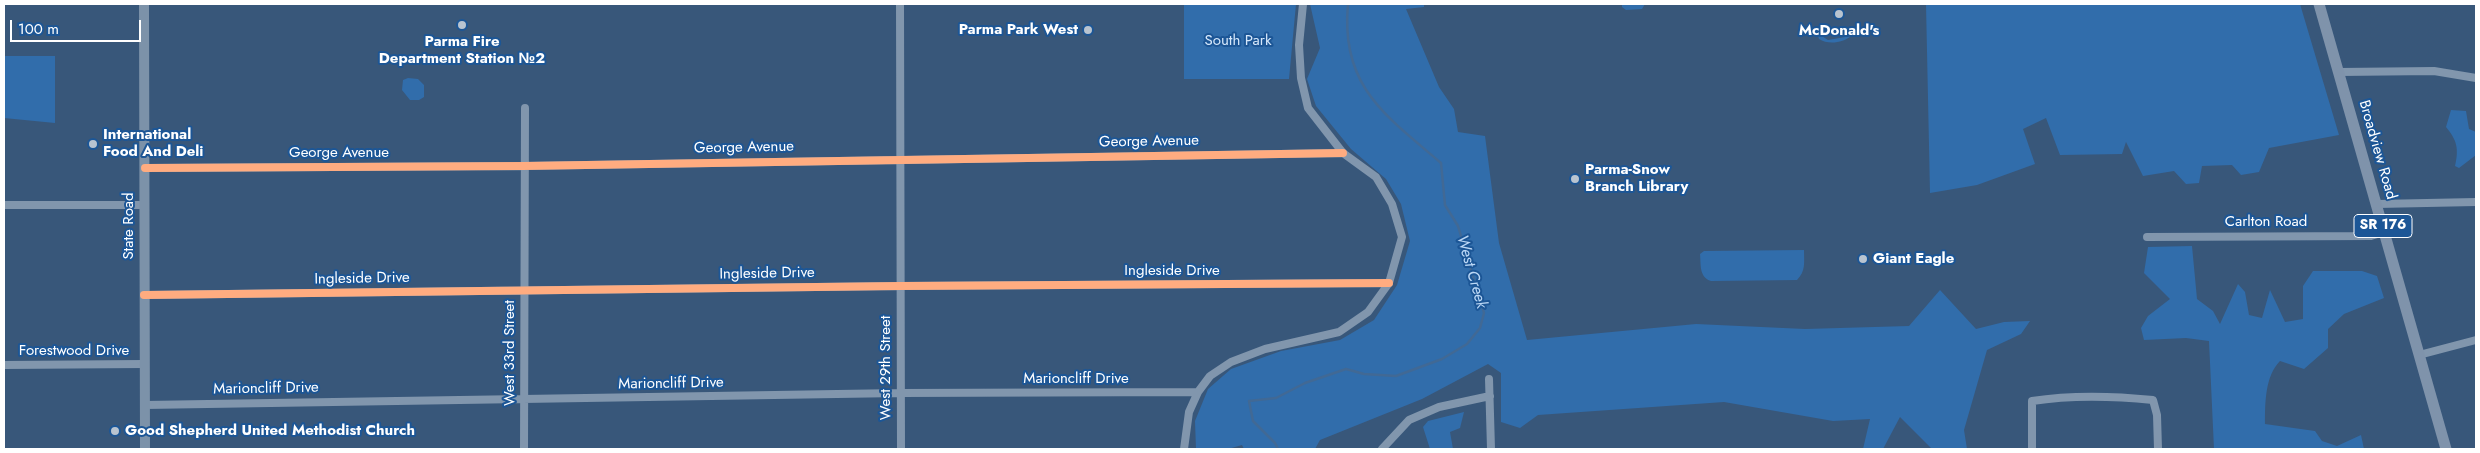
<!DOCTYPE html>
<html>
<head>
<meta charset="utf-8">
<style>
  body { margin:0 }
  #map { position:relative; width:2480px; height:453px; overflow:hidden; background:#38577a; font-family:Jost,sans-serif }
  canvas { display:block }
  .frame { position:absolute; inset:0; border:5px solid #fff; pointer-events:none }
  .scale { position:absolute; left:10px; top:20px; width:131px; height:22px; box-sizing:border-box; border:2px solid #fff; border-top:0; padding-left:6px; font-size:15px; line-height:18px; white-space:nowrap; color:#fff; -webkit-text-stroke:4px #1c5696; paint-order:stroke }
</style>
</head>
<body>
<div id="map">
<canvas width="2480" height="453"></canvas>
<div class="frame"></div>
<div class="scale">100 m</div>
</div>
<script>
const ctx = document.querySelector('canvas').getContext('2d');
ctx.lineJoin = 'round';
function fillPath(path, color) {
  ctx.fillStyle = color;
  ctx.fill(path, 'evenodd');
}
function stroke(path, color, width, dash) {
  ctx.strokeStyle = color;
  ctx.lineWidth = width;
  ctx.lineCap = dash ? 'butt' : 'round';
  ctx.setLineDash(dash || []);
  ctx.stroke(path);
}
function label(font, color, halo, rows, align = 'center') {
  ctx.font = font + ' Jost,sans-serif';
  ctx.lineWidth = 4;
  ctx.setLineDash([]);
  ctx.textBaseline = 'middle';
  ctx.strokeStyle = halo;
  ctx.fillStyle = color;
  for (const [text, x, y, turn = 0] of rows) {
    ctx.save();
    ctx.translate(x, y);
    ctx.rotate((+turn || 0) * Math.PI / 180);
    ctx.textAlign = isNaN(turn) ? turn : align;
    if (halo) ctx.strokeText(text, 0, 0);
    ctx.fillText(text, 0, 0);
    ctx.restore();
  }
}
fillPath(new Path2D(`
  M1184 4H1296L1289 79H1184Z
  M1310 4H1424V7L1406 9 1439 87 1454 109 1458 132 1485 136 1499 243 1527 340 1696 324 1805 329 1909 326 1940 290 1976 329 2004 322 2030 321 2021 334 1987 350 1964 430 1967 449H1932L1900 417 1883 449H1863L1870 419 1833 421 1724 402 1538 415 1520 428 1501 422V373L1488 364 1422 399 1320 440 1315 449H1244L1242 445 1228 449H1196L1195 421 1208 389 1231 369 1281 351 1340 340 1374 320 1397 285 1410 241 1401 204 1386 179 1351 149 1316 106 1307 79 1320 48Z
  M1622 4H1645L1642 9 1626 10 1622 7Z
  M1926 4H2300L2339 135 2269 148 2259 172 2241 175 2232 165 2202 166 2199 183 2186 184 2174 171 2143 176 2126 142 2122 154 2060 155 2046 118 2023 129 2035 164 1977 185 1930 193Z
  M1817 33 1828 40 1851 36C1843 43 1828 45 1819 39Z
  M4 56H55V123L4 118Z
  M408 78 418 79 424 85V97L419 100H410L402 90 403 80Z
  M2451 110 2466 111 2469 129 2476 132V127V155L2459 168 2455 166C2459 149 2457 140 2446 127Z
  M2192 246 2197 299 2213 311 2220 324 2238 284 2245 292 2249 315 2262 318 2270 290 2285 322 2303 319V286L2313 271H2362L2377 276 2384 298 2344 314 2328 329V348L2304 369 2280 361C2265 376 2265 403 2265 424L2315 431 2322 441 2337 446 2361 435 2364 449H2214L2209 341 2186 338 2144 340 2141 328 2148 316 2170 299 2144 273 2148 247Z
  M1804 250C1804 262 1806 271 1797 280L1711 281C1699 277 1701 265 1700 254L1704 251Z
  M1464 412 1460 428 1450 432 1453 449H1430L1423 427 1428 421Z`), '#316dab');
stroke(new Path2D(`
  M1278 449 1275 443 1253 421 1249 401 1276 398 1305 383 1346 369 1364 374 1396 376 1442 359 1467 344 1480 328 1484 313 1458 226 1445 205 1441 163C1385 115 1340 86 1348 4`), '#416995', 2.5);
stroke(new Path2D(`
  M900 4 901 449
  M2339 72 2434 71 2476 78
  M145 168 523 166 1343 153
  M2377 204 2476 202
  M4 205H144
  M2147 237 2371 236 2384 232
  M144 295 900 286 1389 283
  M2419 355 2476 340
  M4 365 144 364
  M1489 379 1491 449
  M145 405 900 393 1198 392
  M524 449 525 108
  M1184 449 1189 412 1198 392 1210 376 1231 362 1265 349 1339 332 1368 312 1389 283 1402 237 1392 204 1376 177 1343 153 1308 108 1301 78 1299 45 1303 4
  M1382 449 1409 420 1439 407 1490 396
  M2032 449V401C2070 395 2114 396 2153 400L2157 415 2158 449`), '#8196ad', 8);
stroke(new Path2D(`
  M144 4 145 449`), '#7c92a9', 10);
stroke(new Path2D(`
  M2319 4 2446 449`), '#7f93ab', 11);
stroke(new Path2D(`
  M145 168 523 166 1343 153
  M144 295 900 286 1389 283`), '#ffac80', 8);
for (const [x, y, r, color] of [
  [1839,14,5,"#b9c4d0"],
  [462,25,5,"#b9c4d0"],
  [1088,30,5,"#b9c4d0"],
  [93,144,5,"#b9c4d0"],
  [1575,179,5,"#b9c4d0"],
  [1863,259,5,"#b9c4d0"],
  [115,431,5,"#b9c4d0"]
]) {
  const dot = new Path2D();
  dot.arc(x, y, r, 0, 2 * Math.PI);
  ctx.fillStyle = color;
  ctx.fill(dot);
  stroke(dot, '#1c5696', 2);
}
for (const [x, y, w] of [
  [2383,226,58]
]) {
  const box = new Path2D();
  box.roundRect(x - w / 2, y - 11.5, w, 23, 4);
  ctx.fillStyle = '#1c5696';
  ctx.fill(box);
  stroke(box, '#fff', 1);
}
label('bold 14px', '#fff', null, [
  ["SR 176",2383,226]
]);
label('bold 15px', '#fff', '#1c5696', [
  ["Parma Park West",1078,30,"right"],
  ["McDonald's",1839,31,"center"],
  ["Parma Fire",462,42,"center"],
  ["Department Station №2",462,59,"center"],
  ["International",103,135],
  ["Food And Deli",103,152],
  ["Parma-Snow",1585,170],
  ["Branch Library",1585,187],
  ["Giant Eagle",1873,259],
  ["Good Shepherd United Methodist Church",125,431]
], 'left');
label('15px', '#d6e8fb', '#1c5696', [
  ["South Park",1238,41]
]);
label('15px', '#fff', '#1c5696', [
  ["George Avenue",1149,142,-1],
  ["George Avenue",744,148,-1],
  ["Broadview Road",2377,150,74],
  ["George Avenue",339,153],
  ["Carlton Road",2266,222],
  ["State Road",129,226,-90],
  ["Ingleside Drive",1172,271],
  ["Ingleside Drive",767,274,-1],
  ["Ingleside Drive",362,279,-1],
  ["Forestwood Drive",74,351],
  ["West 33rd Street",510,353,-90],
  ["West 29th Street",886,368,-90],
  ["Marioncliff Drive",1076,379],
  ["Marioncliff Drive",671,384,-1],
  ["Marioncliff Drive",266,389,-1]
]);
label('italic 16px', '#bcd8f6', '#1c5696', [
  ["West Creek",1471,272,74]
]);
</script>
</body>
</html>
